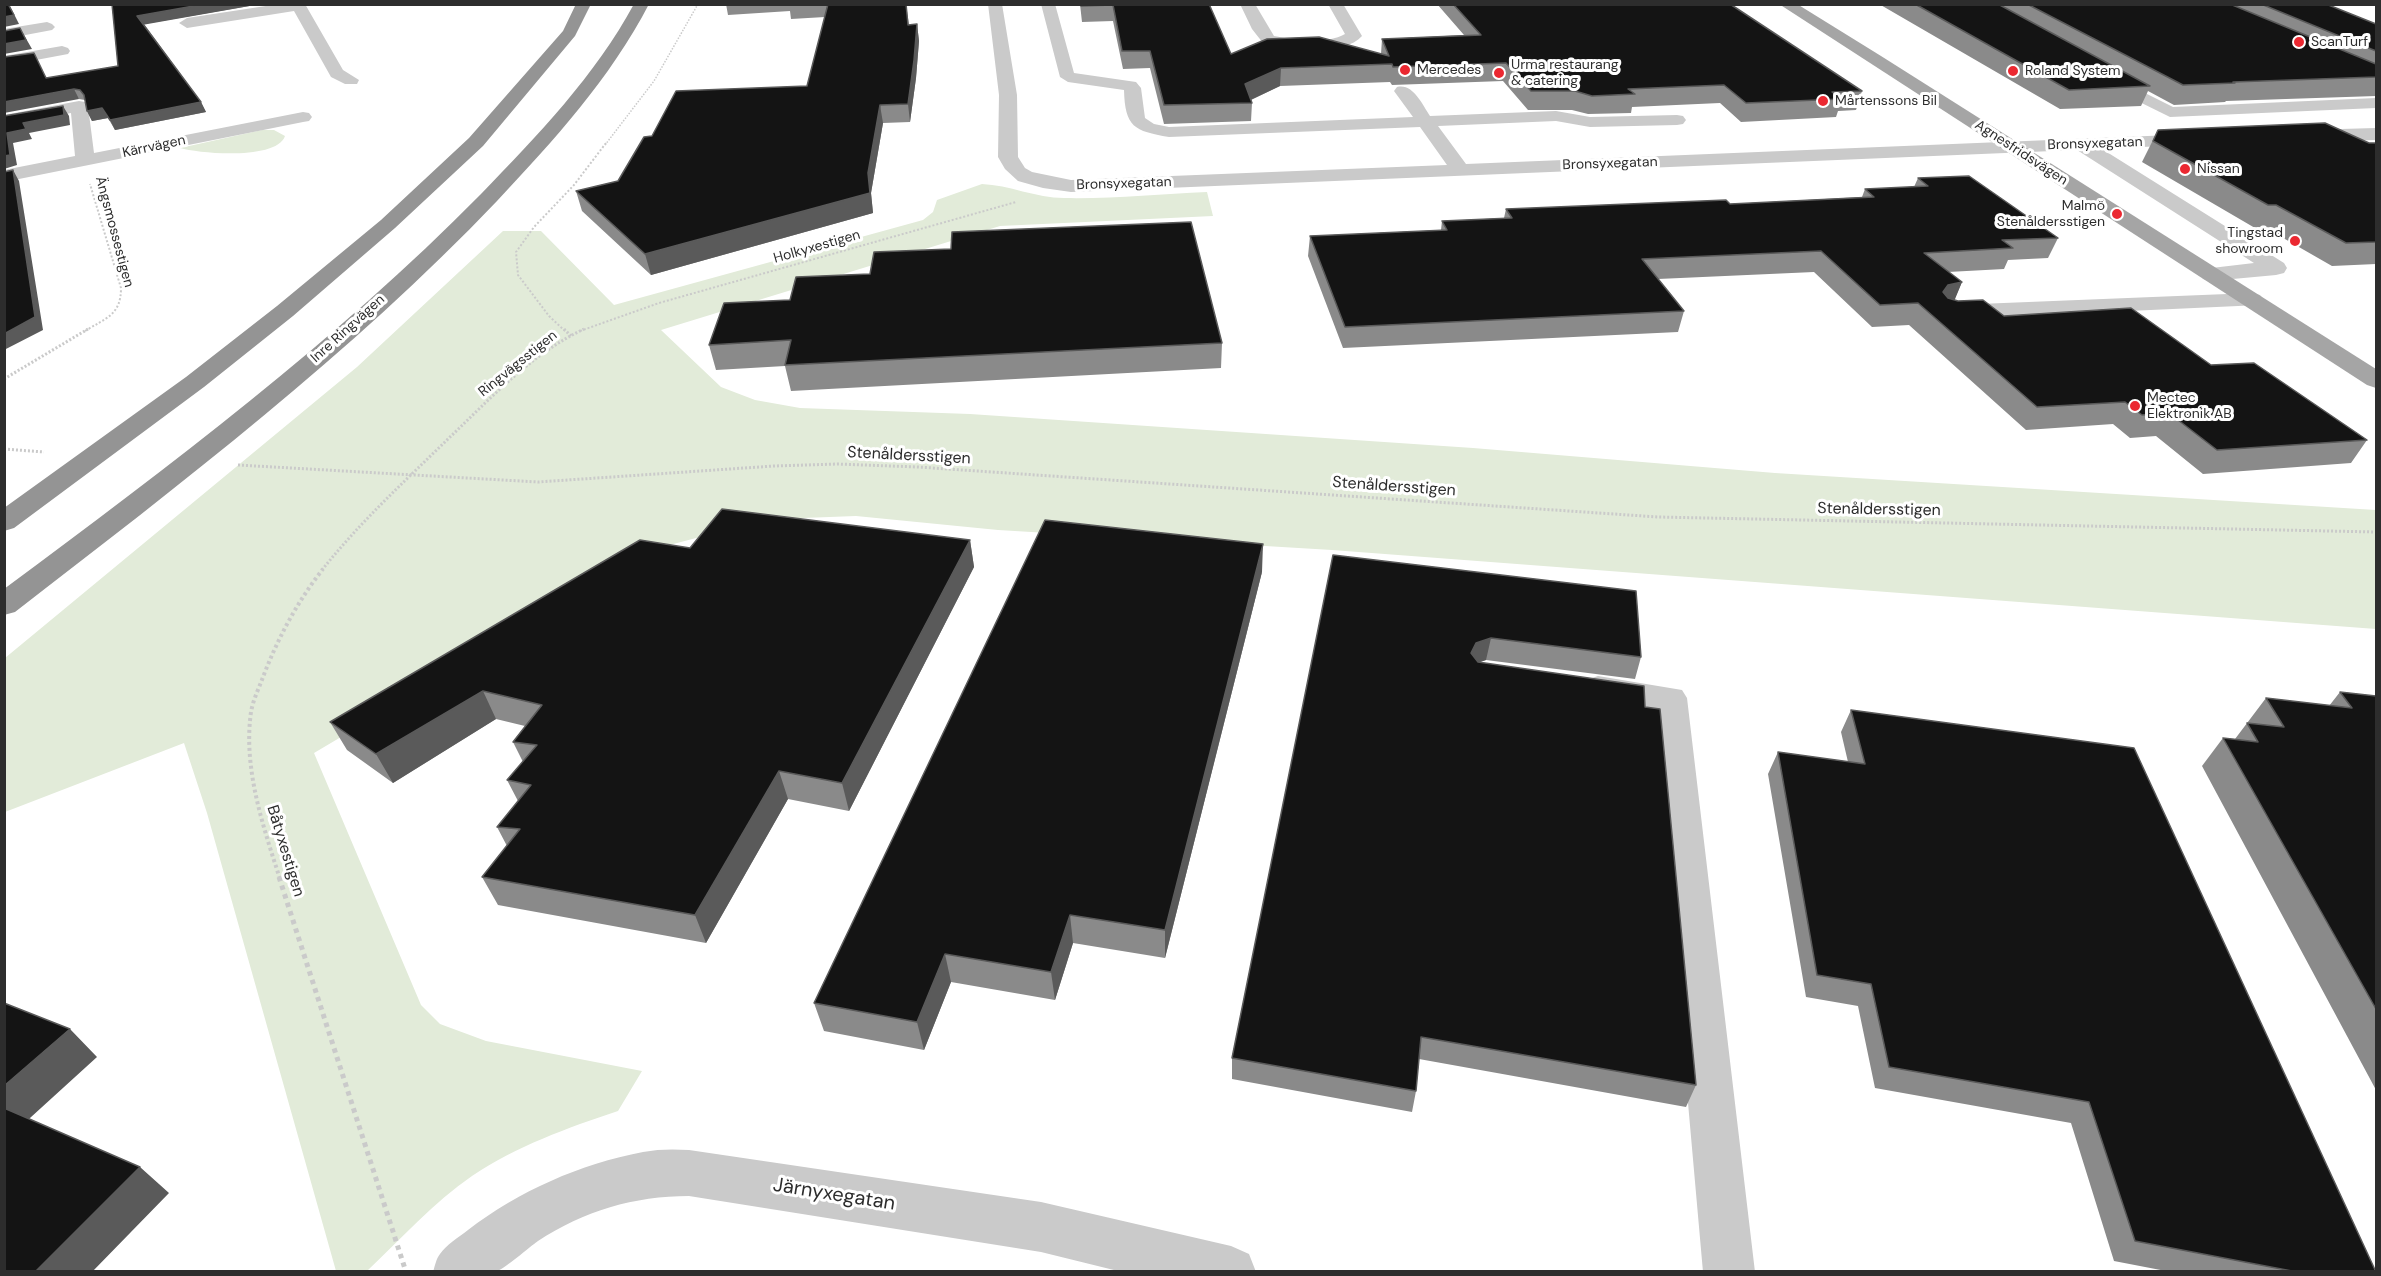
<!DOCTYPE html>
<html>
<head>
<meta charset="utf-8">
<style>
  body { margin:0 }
  #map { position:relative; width:2381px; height:1276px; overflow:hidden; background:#fff; font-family:"DM Sans",sans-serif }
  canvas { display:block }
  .frame { position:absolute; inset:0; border:6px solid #2d2d2d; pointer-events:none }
</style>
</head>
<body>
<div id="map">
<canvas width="2381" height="1276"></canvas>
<div class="frame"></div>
</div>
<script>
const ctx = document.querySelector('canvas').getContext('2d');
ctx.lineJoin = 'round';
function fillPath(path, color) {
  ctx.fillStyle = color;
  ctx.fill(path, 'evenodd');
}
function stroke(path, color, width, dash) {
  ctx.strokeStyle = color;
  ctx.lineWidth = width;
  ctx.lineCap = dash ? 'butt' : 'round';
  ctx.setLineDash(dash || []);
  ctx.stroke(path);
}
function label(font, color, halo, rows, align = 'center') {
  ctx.font = font + ' "DM Sans",sans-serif';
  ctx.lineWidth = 6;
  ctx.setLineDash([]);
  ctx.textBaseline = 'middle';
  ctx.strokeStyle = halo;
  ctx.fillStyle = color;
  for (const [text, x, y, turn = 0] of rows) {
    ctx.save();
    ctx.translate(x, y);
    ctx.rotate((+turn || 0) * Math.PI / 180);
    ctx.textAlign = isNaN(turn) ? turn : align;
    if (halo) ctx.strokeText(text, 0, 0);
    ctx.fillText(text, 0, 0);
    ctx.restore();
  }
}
fillPath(new Path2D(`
  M262 130H274L285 136C277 160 201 154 180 148Z
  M982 184C1009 185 1036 198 1064 198 1111 199 1160 194 1207 192L1213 216 1000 226 661 330 721 387 755 400 800 408 970 414 1473 448 1775 473 2376 510V629L1332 550 998 530 856 516 803 518 753 523 662 547 314 753 421 1005 440 1024 486 1041 642 1071 618 1111C567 1128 517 1146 472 1176 434 1202 401 1239 367 1271H336L207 813 184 743 5 812V658L357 367 503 231H541L614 305 923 220 933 212 937 200Z`), '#e2ebd9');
stroke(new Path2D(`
  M605 145 654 81 698 4`), '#cacaca', 1.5, [1.5, 1.5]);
stroke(new Path2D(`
  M2032 223 2073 220
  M85 331C106 318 121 315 121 288L90 184
  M565 331 549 316 518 275 516 252 534 227 574 185 606 143
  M580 331 659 303 1016 202`), '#cacaca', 2, [2, 2]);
stroke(new Path2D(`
  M564 329 571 336
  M4 379 88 329
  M4 449 44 452
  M238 465 538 482 774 466 837 464 918 467 1658 517 2376 532
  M322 570C360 522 405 481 449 438 490 399 531 354 584 329`), '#cacaca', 3, [2, 2]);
stroke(new Path2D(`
  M280 879C263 826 243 768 251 712 253 700 259 688 263 677 278 638 297 602 323 569`), '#cacaca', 4, [3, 3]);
stroke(new Path2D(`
  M279 877 406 1272`), '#cacaca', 5, [4.5, 4.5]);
fillPath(new Path2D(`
  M279 4H305L343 70 359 80 357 84H345L331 77 294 11 187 28 179 23 187 18Z
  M988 4H1002L1017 95 1018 157 1025 168 1032 172 1071 180 1447 165 1420 127 1169 137C1134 131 1125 127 1124 90L1068 82 1060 77 1041 4H1055L1074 73 1136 82 1141 88 1145 118 1154 124 1169 127 1413 117 1394 91 1397 87C1413 83 1422 104 1430 116L1556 111 1590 117 1677 115 1683 116 1686 120 1683 124 1677 125 1590 127 1556 121 1438 126 1466 164 2196 134 2203 136 2205 140 2203 144 2102 149 2284 263 2287 268 2284 273 2276 275 2211 281 2203 279 2200 274 2203 269 2254 263 2077 150 1071 192 1043 188 1018 181 1005 169 998 157 999 95Z
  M1240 4H1255L1274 36C1295 40 1325 45 1345 34L1328 4H1343L1362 36C1344 57 1287 49 1263 43L1252 29Z
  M47 22 52 24 55 27 52 30 4 39V29Z
  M62 46 68 48 70 51 68 54 4 66V56Z
  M2105 73 2173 107 2376 98V108L2170 117 2099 82 2097 78 2099 74Z
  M79 101 85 102 88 106 94 153 303 112 309 113 312 117 309 121 303 122 4 182V170L75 156 71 113 4 125V115Z
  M2376 128V140L2305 142 2298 140 2296 136 2298 132 2305 130Z
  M2252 293 2260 295 2264 300 2260 305 1954 319 1946 317 1942 312 1946 307 1954 305Z
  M1598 676 1682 690 1687 698 1755 1272H1703L1653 708 1586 696 1581 688 1586 680Z
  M689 1150 1041 1202 1231 1246 1249 1254 1256 1272H1122L1041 1252 689 1196C634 1196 584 1211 538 1241 528 1248 506 1268 497 1271 489 1274 444 1272 433 1272 435 1266 436 1259 440 1254 446 1245 459 1237 468 1230 519 1191 580 1164 643 1152 658 1149 674 1149 689 1150Z`), '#cacaca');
fillPath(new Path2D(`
  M1779 4H1797L1881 56 2376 369V388L2367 385Z`), '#a5a5a5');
fillPath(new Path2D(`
  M576 4H591L575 36 483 146 395 228 293 316 204 387 14 528 4 531V508L186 377 277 306 381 220 469 138 563 31Z
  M634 4H649C610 79 554 140 497 201 351 354 182 483 15 612L4 615V589C170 466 336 341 481 194 538 135 595 76 634 4Z`), '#949494');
fillPath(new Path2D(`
  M112 4H261L144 24 201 102 206 112 115 130 108 118 92 121 87 111 85 100 79 99 47 78 118 66Z
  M726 4H906L909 25 917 24 919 41 916 78 910 122 883 123 871 193 873 213 651 275 582 211 576 191 618 181 652 136 807 86 825 17 791 19 790 11 728 15Z
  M1080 4H1209L1231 54H1381L1382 39 1464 35 1437 4H1730L1862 91 1856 110 1838 111 1836 117 1741 122 1720 103 1632 107 1631 113 1588 114 1572 110H1528L1503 81 1392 85 1390 82 1280 86 1251 100 1252 103 1251 121 1164 124 1150 68 1123 69 1113 21 1082 22Z
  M1879 4H2326L2376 24V96L2226 101 2225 102 2174 105 2148 91 2141 106 2060 109Z
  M2158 130 2369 143H2376V264L2332 266 2264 227 2255 228 2142 162Z
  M1918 178 2058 238 2048 258 2008 260 2004 269 1948 272 1962 282 1954 300 2004 316 2211 365 2367 440 2351 463 2203 474 2156 436 2130 438 2113 424 2026 430 1909 325 1872 327 1814 272 1658 279 1684 311 1678 332 1343 348 1308 256 1310 236 1441 230 1442 221 1504 218 1506 209 1730 204 1862 197 1865 189 1914 187Z
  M790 300 1222 343 1221 368 791 391 785 366 716 370 709 345Z
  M970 540 974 567 849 811 788 799 706 943 498 905 482 877 507 846 497 827 518 801 507 780 523 762 513 742 525 726 496 719 393 783 347 750 330 722 690 548Z
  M1333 555 1641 657 1635 679 1486 660 1479 662 1645 707 1696 1085 1686 1107 1419 1059 1416 1091 1412 1112 1232 1079V1058Z
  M1262 572 1165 958 1073 943 1055 1000 951 982 924 1050 824 1031 814 1003Z
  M2340 692 2376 696V1090L2202 766 2223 738 2235 739 2266 698 2329 706Z
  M1851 710 2376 1272H2171L2114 1261 2071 1123 1875 1088 1858 1006 1806 997 1768 774 1778 752 1848 762 1841 732Z`), '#8a8a8a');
fillPath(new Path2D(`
  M9 4 19 24 4 27V17Z
  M205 4H261L142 25 137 16Z
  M917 24 919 41 916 78 910 122 908 104Z
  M20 28 32 49 4 54V44Z
  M1281 68 1280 86 1244 103 1245 84Z
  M74 89 79 99 4 113V102Z
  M201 102 206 112 115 130 110 120Z
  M880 105 883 123 871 193 873 213 651 275 645 254 868 173Z
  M63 106 69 116 70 125 29 133 32 139 13 143 17 165 4 169V156L7 133 23 123Z
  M102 108 108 118 92 121 87 111Z
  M13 170 19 181 43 330 4 350V334Z
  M1962 282 1953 304 1943 292 1948 285Z
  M970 540 974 567 849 811 842 783Z
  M1263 544 1262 572 1165 958V930Z
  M1491 638 1486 660 1472 665 1471 653 1476 643Z
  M483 691 496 719 393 783 376 754Z
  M779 771 788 799 706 943 695 915Z
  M1070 915 1073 943 1055 1000 1051 972Z
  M945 954 951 982 924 1050 917 1022Z
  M70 1029 97 1057 19 1128 4 1115V1086Z
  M140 1167 169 1193 92 1272H35Z`), '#5a5a5a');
const building = new Path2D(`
  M4 4H8L14 15 4 17Z
  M112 4H205L137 16 201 102 110 120 102 108 87 111 84 95 80 90 74 89 4 102V57L34 53 46 78 118 66Z
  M828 4H906L908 25 917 24 914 60 908 104 880 105 868 173 870 193 645 254 576 191 618 181 644 137 652 136 676 91 807 86Z
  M1081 4H1209L1231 54 1267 39 1319 37 1389 56 1382 39 1481 35 1453 4H1730L1862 91 1832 92 1842 99 1746 103 1724 85 1628 89 1635 94 1592 96 1575 91H1531L1506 63 1393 67 1392 64 1281 68 1245 84 1252 103 1164 105 1150 51H1122L1113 5 1081 6Z
  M1915 4H1998L2150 86 2069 90Z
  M2027 4H2230L2376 64V77L2233 82 2235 83 2183 85Z
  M2261 4H2326L2376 24V51Z
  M20 28 26 40 4 44V31Z
  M63 106 64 115 23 123 26 129 7 133 10 155 4 156V116Z
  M2325 123 2369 143H2376V242L2346 243 2276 205H2268L2153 141 2158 130Z
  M13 170 35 317 4 334V172Z
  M1969 176 2058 238 2002 240 2013 248 1924 253 1962 282 1948 285 1943 292 1948 298 1958 301 1983 300 2004 316 2131 308 2211 365 2254 363 2367 440 2217 450 2169 413 2142 415 2125 402 2037 407 1918 303 1880 305 1821 251 1642 259 1684 311 1345 327 1310 236 1447 230 1442 221 1512 218 1506 209 1726 200 1730 204 1874 197 1865 189 1928 186 1918 178Z
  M1191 222 1222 343 785 365 791 340 709 345 724 303 790 300 796 277 870 274 874 252 951 249 952 232Z
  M722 509 970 540 842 783 779 771 695 915 482 877 520 829 497 827 531 785 507 780 537 745 513 742 542 705 483 691 376 754 330 722 640 540 690 548Z
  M1045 520 1263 544 1165 930 1070 915 1051 972 945 954 917 1022 814 1003Z
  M1333 555 1636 591 1641 657 1491 638 1476 643 1471 653 1478 662 1644 686 1645 707 1660 709 1696 1085 1421 1037 1416 1091 1232 1058Z
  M2340 692 2376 696V1009L2223 738 2258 742 2247 723 2284 727 2266 698 2352 708Z
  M1851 710 2134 748 2376 1272H2297L2135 1241 2089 1102 1889 1067 1871 984 1817 975 1778 752 1865 764Z
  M4 1003 70 1029 4 1086Z
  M4 1108 140 1167 35 1272H4Z`);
fillPath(building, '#141414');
stroke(building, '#5a5a5a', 1.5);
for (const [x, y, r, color] of [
  [2299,42,6,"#eb2831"],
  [1405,70,6,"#eb2831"],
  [2013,71,6,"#eb2831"],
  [1499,73,6,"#eb2831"],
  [1823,101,6,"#eb2831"],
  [2185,169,6,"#eb2831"],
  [2117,214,6,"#eb2831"],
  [2295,241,6,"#eb2831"],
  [2135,406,6,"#eb2831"]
]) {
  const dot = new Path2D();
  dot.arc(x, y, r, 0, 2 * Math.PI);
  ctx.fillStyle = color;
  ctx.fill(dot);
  stroke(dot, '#fff', 2);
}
label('14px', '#2d2d2d', '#fff', [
  ["ScanTurf",2311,42],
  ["Urma restaurang",1511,65],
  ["& catering",1511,81],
  ["Mercedes",1417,70],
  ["Roland System",2025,71],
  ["Mårtenssons Bil",1835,101],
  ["Nissan",2197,169],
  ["Malmö",2105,206,"right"],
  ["Stenåldersstigen",2105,222,"right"],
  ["Tingstad",2283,233,"right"],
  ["showroom",2283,249,"right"],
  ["Mectec",2147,398],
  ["Elektronik AB",2147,414]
], 'left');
label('14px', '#2d2d2d', '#fff', [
  ["Bronsyxegatan",2095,144,-2],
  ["Kärrvägen",154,147,-12],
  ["Agnesfridsvägen",2021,153,33],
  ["Bronsyxegatan",1610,164,-2],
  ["Bronsyxegatan",1124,184,-2],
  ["Ängsmossestigen",114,232,75],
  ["Holkyxestigen",817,247,-16],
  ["Inre Ringvägen",348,329,-42],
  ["Ringvägsstigen",518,364,-39]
]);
label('16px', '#2d2d2d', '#fff', [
  ["Stenåldersstigen",909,456,3],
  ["Stenåldersstigen",1394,487,4],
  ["Stenåldersstigen",1879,510,1],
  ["Båtyxestigen",285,851,73]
]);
label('20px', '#2d2d2d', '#fff', [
  ["Järnyxegatan",834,1195,9]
]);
</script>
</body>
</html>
